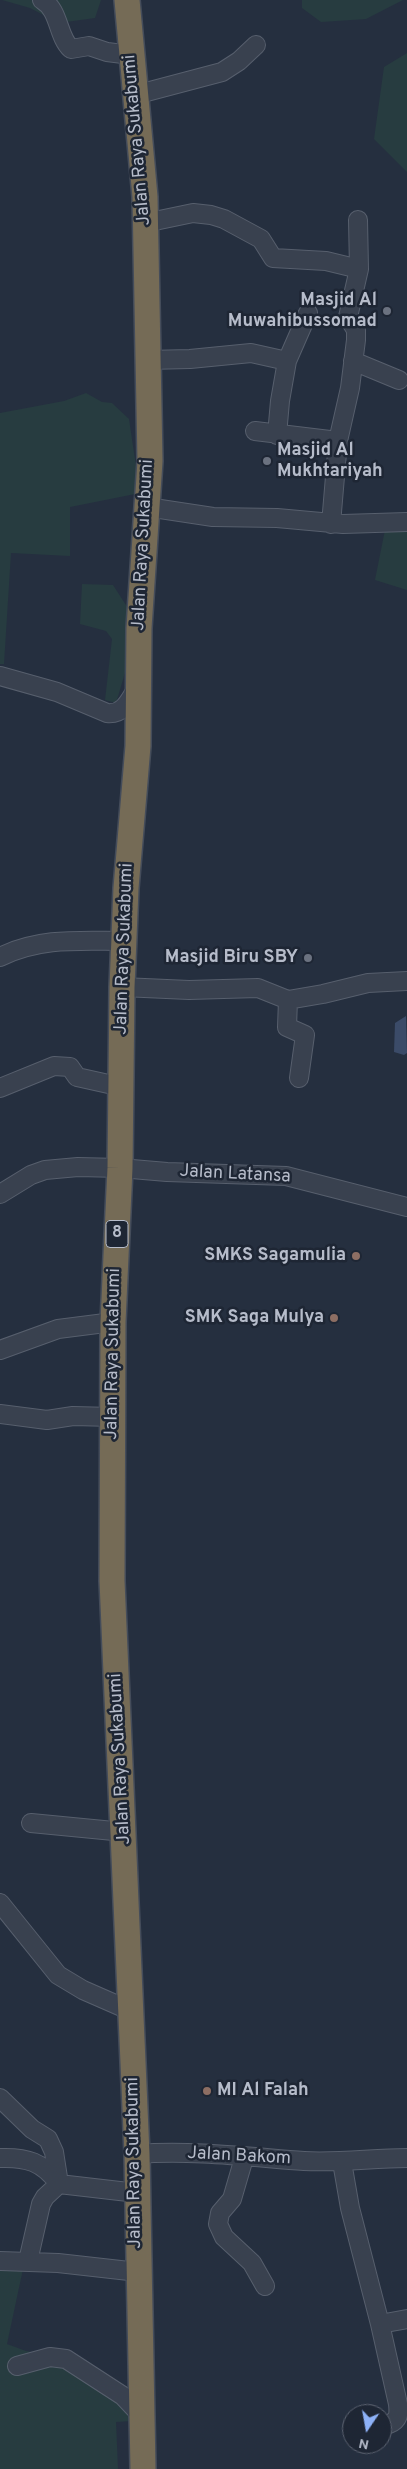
<!DOCTYPE html>
<html>
<head>
<meta charset="utf-8">
<style>
  body { margin:0 }
  #map { position:relative; width:407px; height:2469px; overflow:hidden; background:#252f3f; font-family:Overpass,sans-serif }
  canvas { display:block }
  .north { position:absolute; left:342px; top:2404px; width:50px; height:50px; box-sizing:border-box; background:#1e2634; border:1px solid #5b6270; border-radius:50%; rotate:192deg; font-size:14px; font-weight:700; line-height:20px; text-align:center; color:#b6bcca }
  .north::after { content:''; display:block; margin:auto; width:18px; height:22px; background:#8db1f7; clip-path:polygon(50% 0,100% 100%,50% 72%,0 100%) }
</style>
</head>
<body>
<div id="map">
<canvas width="407" height="2469"></canvas>
<div class="north">N</div>
</div>
<script>
const ctx = document.querySelector('canvas').getContext('2d');
ctx.lineJoin = 'round';
function fillPath(path, color) {
  ctx.fillStyle = color;
  ctx.fill(path, 'evenodd');
}
function stroke(path, color, width, dash) {
  ctx.strokeStyle = color;
  ctx.lineWidth = width;
  ctx.lineCap = dash ? 'butt' : 'round';
  ctx.setLineDash(dash || []);
  ctx.stroke(path);
}
function label(font, color, halo, rows, align = 'center') {
  ctx.font = font + ' Overpass,sans-serif';
  ctx.lineWidth = 5;
  ctx.setLineDash([]);
  ctx.textBaseline = 'middle';
  ctx.strokeStyle = halo;
  ctx.fillStyle = color;
  for (const [text, x, y, turn = 0] of rows) {
    ctx.save();
    ctx.translate(x, y);
    ctx.rotate((+turn || 0) * Math.PI / 180);
    ctx.textAlign = isNaN(turn) ? turn : align;
    if (halo) ctx.strokeText(text, 0, 0);
    ctx.fillText(text, 0, 0);
    ctx.restore();
  }
}
fillPath(new Path2D(`
  M2 0H101L95 18 59 23 30 8Z
  M302 0H403L366 19 321 22 302 8Z
  M407 53V172L374 139 384 67Z
  M86 393 102 402 112 403 129 419 140 493 70 507V556L11 553 4 664H0V413L64 401Z
  M407 528V590L375 580 385 530Z
  M82 584 113 585 135 619 130 656 116 703 105 700 112 639 106 631 80 624Z
  M0 2267 23 2269 7 2344 26 2351 66 2358 127 2408 131 2421 116 2422 118 2469H0Z`), '#273c40');
fillPath(new Path2D(`
  M406 1016 407 1053 404 1055 394 1052 395 1023Z`), '#3b4b68');
const minor = new Path2D(`
  M42 0C60 10 57 36 71 49L89 46 107 52 131 55
  M135 95 222 72 239 61 256 45
  M358 220 359 269
  M145 223 193 213 211 215 224 219 261 239 273 258 326 261 359 269 348 317 356 330V340L350 388 338 441 331 524
  M147 360 190 359 251 353 287 361
  M353 361 399 380
  M255 431 338 441
  M277 435 280 401 287 361 308 313
  M147 507 213 517 277 518 343 524 407 522
  M0 676 57 692 107 713C124 715 130 699 138 686
  M0 957C40 937 81 941 124 941
  M122 987 189 990 258 988 288 1000 323 994 368 983 407 981
  M288 1000 287 1027 305 1035 299 1078
  M0 1088 54 1066 70 1067 77 1077 122 1087
  M0 1194 31 1175 45 1170 78 1167 120 1168 167 1172 286 1176 407 1207
  M0 1350 58 1329 113 1322
  M0 1414 47 1420 73 1416 113 1417
  M31 1823 124 1832
  M0 1903 58 1975 83 1990 131 2011
  M0 2098 32 2129 48 2139 54 2152 59 2184 45 2197 41 2204 28 2261
  M137 2154C193 2150 249 2157 304 2161 339 2163 373 2158 407 2158
  M0 2158C27 2157 43 2162 59 2184L137 2193
  M244 2158 232 2199 220 2213 218 2224 224 2237 252 2263 265 2286
  M342 2162 350 2208 380 2324 398 2404C399 2414 399 2420 389 2424
  M0 2261 58 2263 138 2272
  M380 2324 407 2319
  M17 2366 50 2357 66 2359 123 2396 141 2415`);
const highway = new Path2D(`
  M127 0 145 197 150 461 139 628 138 746 126 888 122 987 120 1168 113 1322 112 1581 137 2154 143 2469`);
stroke(minor, '#575f6d', 20);
stroke(highway, '#444c5a', 28);
stroke(minor, '#39414f', 18);
stroke(highway, '#756b56', 25);
for (const [x, y, r, color] of [
  [387,311,5,"#6b7280"],
  [267,461,5,"#6b7280"],
  [308,958,5,"#6b7280"],
  [356,1256,5,"#8d6e63"],
  [334,1318,5,"#8d6e63"],
  [207,2091,5,"#8d6e63"]
]) {
  const dot = new Path2D();
  dot.arc(x, y, r, 0, 2 * Math.PI);
  ctx.fillStyle = color;
  ctx.fill(dot);
  stroke(dot, '#1e2634', 2);
}
for (const [x, y, w] of [
  [117,1234,22]
]) {
  const box = new Path2D();
  box.roundRect(x - w / 2, y - 13.5, w, 27, 4);
  ctx.fillStyle = '#1e2634';
  ctx.fill(box);
  stroke(box, '#b6bcca', 1);
}
label('bold 16px', '#b6bcca', null, [
  ["8",117,1234]
]);
label('18px', '#b6bcca', '#1e2634', [
  ["Jalan Raya Sukabumi",138,140,-95],
  ["Jalan Raya Sukabumi",144,545,-87],
  ["Jalan Raya Sukabumi",125,949,-88],
  ["Jalan Latansa",235,1175,3],
  ["Jalan Raya Sukabumi",114,1354,-89],
  ["Jalan Raya Sukabumi",121,1759,-93],
  ["Jalan Bakom",239,2157,3],
  ["Jalan Raya Sukabumi",135,2163,-91]
]);
label('bold 18px', '#b6bcca', '#1e2634', [
  ["Masjid Al",377,301],
  ["Muwahibussomad",377,322],
  ["Masjid Al",277,451,"left"],
  ["Mukhtariyah",277,472,"left"],
  ["Masjid Biru SBY",298,958],
  ["SMKS Sagamulia",346,1256],
  ["SMK Saga Mulya",324,1318],
  ["MI Al Falah",217,2091,"left"]
], 'right');
</script>
</body>
</html>
